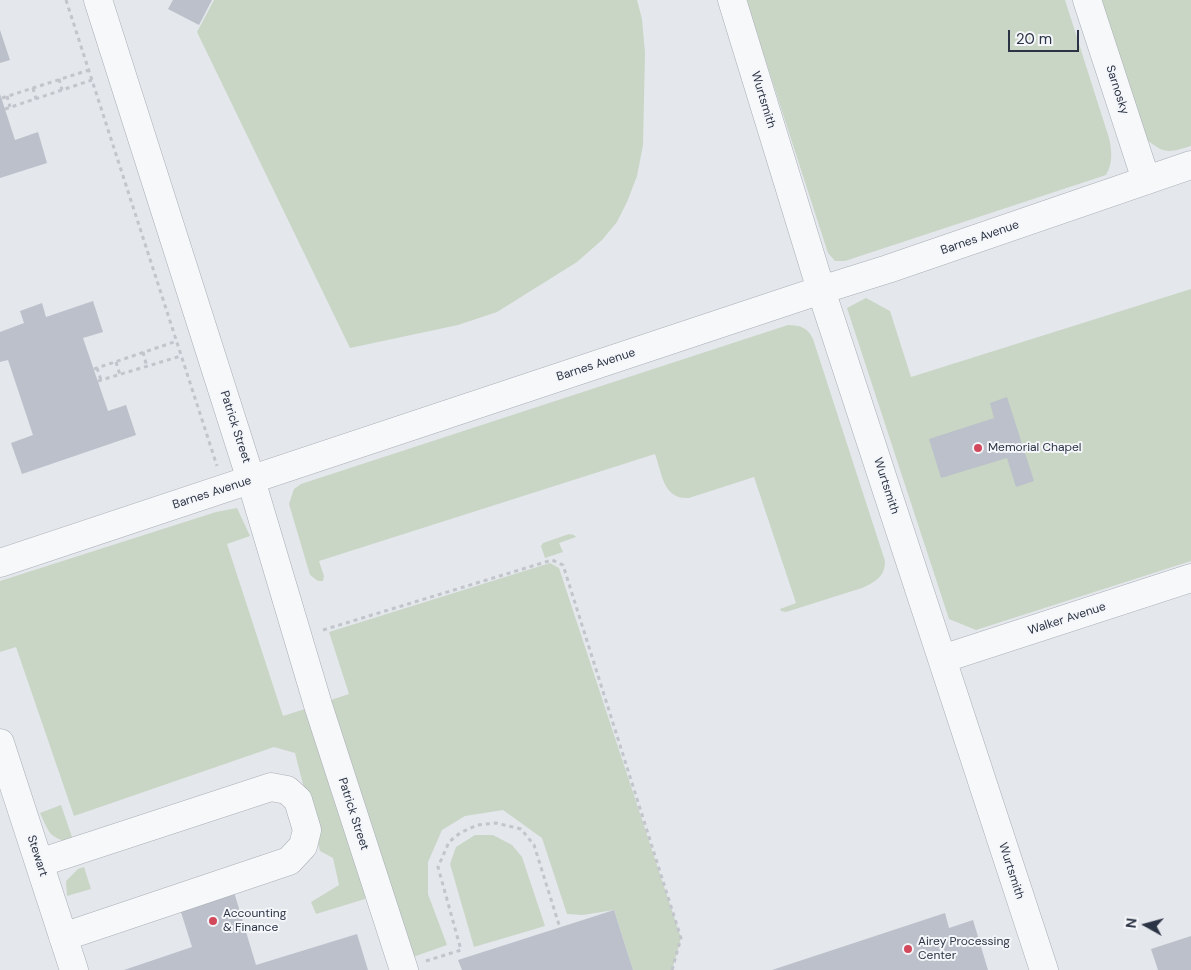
<!DOCTYPE html>
<html>
<head>
<meta charset="utf-8">
<style>
  body { margin:0 }
  #map { position:relative; width:1191px; height:970px; overflow:hidden; background:#e4e7ec; font-family:"DM Sans",sans-serif }
  canvas { display:block }
  .north { position:absolute; left:1121px; top:900px; width:50px; height:50px; -webkit-text-stroke:4px #f4f6f9; paint-order:stroke; rotate:277deg; font-size:14px; font-weight:700; line-height:20px; text-align:center; color:#2b3445 }
  .north::after { content:''; display:block; margin:auto; width:18px; height:22px; background:#2b3445; clip-path:polygon(50% 0,100% 100%,50% 72%,0 100%) }
  .scale { position:absolute; left:1008px; top:30px; width:71px; height:22px; box-sizing:border-box; border:2px solid #2b3445; border-top:0; padding-left:6px; font-size:15px; line-height:18px; white-space:nowrap; color:#2b3445; -webkit-text-stroke:4px #f4f6f9; paint-order:stroke }
</style>
</head>
<body>
<div id="map">
<canvas width="1191" height="970"></canvas>
<div class="north">N</div>
<div class="scale">20 m</div>
</div>
<script>
const ctx = document.querySelector('canvas').getContext('2d');
ctx.lineJoin = 'round';
function fillPath(path, color) {
  ctx.fillStyle = color;
  ctx.fill(path, 'evenodd');
}
function stroke(path, color, width, dash) {
  ctx.strokeStyle = color;
  ctx.lineWidth = width;
  ctx.lineCap = dash ? 'butt' : 'round';
  ctx.setLineDash(dash || []);
  ctx.stroke(path);
}
function label(font, color, halo, rows, align = 'center') {
  ctx.font = font + ' "DM Sans",sans-serif';
  ctx.lineWidth = 4;
  ctx.setLineDash([]);
  ctx.textBaseline = 'middle';
  ctx.strokeStyle = halo;
  ctx.fillStyle = color;
  for (const [text, x, y, turn = 0] of rows) {
    ctx.save();
    ctx.translate(x, y);
    ctx.rotate((+turn || 0) * Math.PI / 180);
    ctx.textAlign = isNaN(turn) ? turn : align;
    if (halo) ctx.strokeText(text, 0, 0);
    ctx.fillText(text, 0, 0);
    ctx.restore();
  }
}
fillPath(new Path2D(`
  M214 0H637L642 19 645 53 643 145 637 176 627 202 617 222 602 240 577 262 497 312 458 325 350 348 197 32Z
  M746 0H1065L1109 138C1112 151 1113 163 1106 175L845 261H835L828 253Z
  M1101 0H1191V146C1169 153 1164 154 1146 139Z
  M1191 289V561L976 630 949 619 847 308 866 298 890 311 911 377Z
  M788 325C801 325 808 328 813 339L885 561C885 577 875 582 862 588L786 612 781 611 780 609 796 603 754 477 689 498C663 500 662 473 655 454L319 561 324 576 323 581H318L310 575 289 504 294 489 301 484Z
  M237 508 250 536 227 544 283 716 308 708 367 894 365 899 316 914 311 902 339 885 333 858 320 851 295 753 274 747 74 816 16 647 0 652V581L216 512Z
  M569 534 574 535 576 537 559 543 563 552 545 558 541 546 543 543Z
  M550 563 559 568 681 938 672 970H633L614 910 583 915 567 914 542 838 503 810 465 816 442 830 428 862V894L447 945 413 957 331 700 349 694 329 632Z
  M61 805 73 840 70 842C49 838 49 832 40 813Z
  M475 835H493L512 845 522 857 545 926 474 947 450 864 456 847Z
  M84 867 91 889 67 896 66 881 78 869Z`), '#c9d6c5');
fillPath(new Path2D(`
  M173 0H212L199 25 168 9Z
  M0 30 10 60 0 63Z
  M0 94 15 140 38 132 47 163 0 178Z
  M93 301 103 332 83 338 108 411 126 405 136 435 22 474 11 443 33 435 8 360 0 362V332L24 323 20 311 42 303 46 317Z
  M1007 397 1034 481 1016 487 1007 458 941 478 929 439 994 418 990 403Z
  M234 892 256 965 357 934 368 970H124L192 947 180 909Z
  M614 910 633 970H462L458 960Z
  M945 913 949 928 973 920 988 970H772Z
  M1191 936V970H1158L1151 949Z`), '#bbc0ca');
const minor = new Path2D(`
  M98 0 251 480 318 705 404 970
  M732 0 821 290 1044 970
  M1087 0 1146 180
  M0 563 821 290 888 269 1191 165
  M942 659 1191 578
  M0 743 74 970
  M39 863 271 787 287 790 298 800 307 830 303 846 289 861 63 937`);
stroke(minor, '#a9aeb7', 29);
stroke(new Path2D(`
  M66 0 217 466
  M59 79 62 90
  M33 88 36 99
  M7 96 10 107
  M2 98 89 70
  M5 109 92 80
  M143 352 147 367
  M116 362 120 375
  M97 368 101 380
  M94 369 177 341
  M98 381 181 356
  M323 630 552 560 563 565 681 938 672 970
  M426 961 461 950 438 867 449 842 460 833 477 825 496 823 521 829 534 845 560 928`), '#c2c5cb', 3, [4, 4]);
stroke(minor, '#f7f8fa', 28);
for (const [x, y, r, color] of [
  [978,448,5,"#d1495b"],
  [213,921,5,"#d1495b"],
  [908,949,5,"#d1495b"]
]) {
  const dot = new Path2D();
  dot.arc(x, y, r, 0, 2 * Math.PI);
  ctx.fillStyle = color;
  ctx.fill(dot);
  stroke(dot, '#f4f6f9', 2);
}
label('12px', '#2b3445', '#f4f6f9', [
  ["Sarnosky",1117,90,72],
  ["Wurtsmith",763,100,73],
  ["Barnes Avenue",980,238,-19],
  ["Barnes Avenue",596,365,-18],
  ["Patrick Street",235,427,72],
  ["Wurtsmith",886,486,72],
  ["Barnes Avenue",212,493,-18],
  ["Walker Avenue",1067,619,-18],
  ["Patrick Street",353,814,72],
  ["Stewart",37,856,72],
  ["Wurtsmith",1011,871,72]
]);
label('12px', '#2b3445', '#f4f6f9', [
  ["Memorial Chapel",988,448],
  ["Accounting",223,914],
  ["& Finance",223,928],
  ["Airey Processing",918,942],
  ["Center",918,956]
], 'left');
</script>
</body>
</html>
